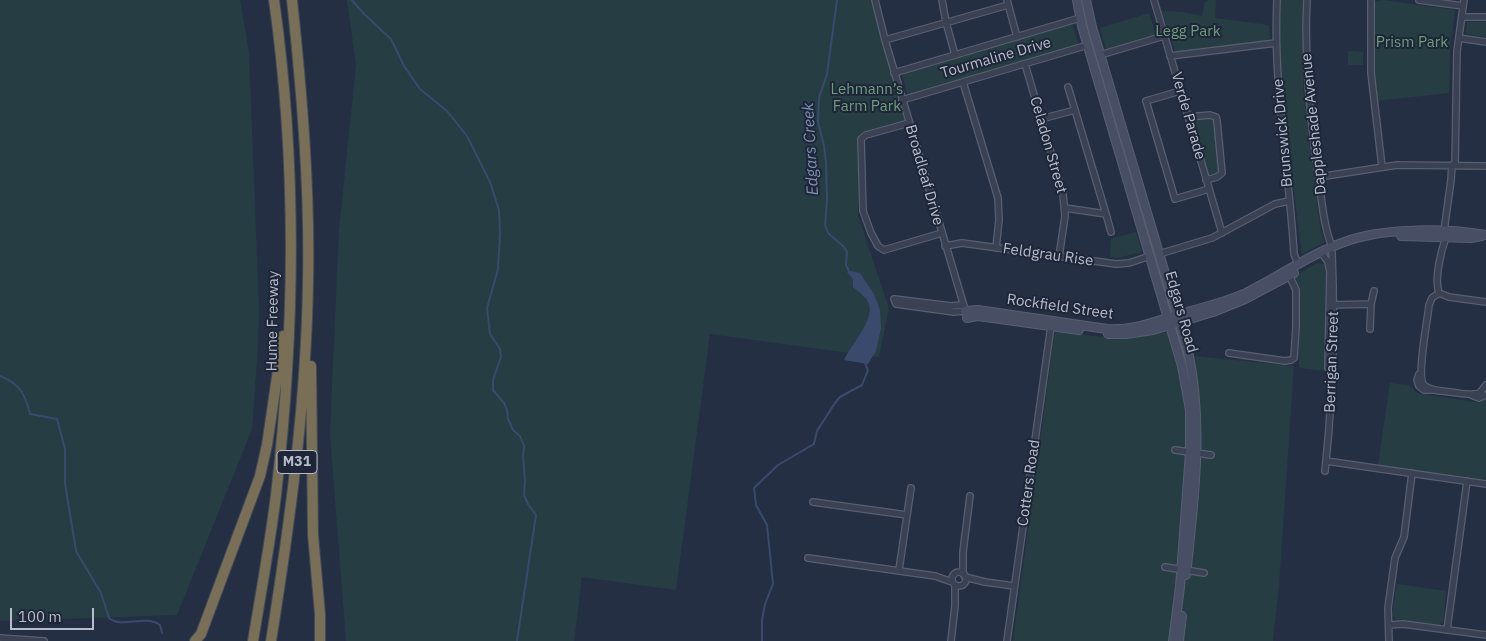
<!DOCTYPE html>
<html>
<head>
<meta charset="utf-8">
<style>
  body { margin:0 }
  #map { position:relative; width:1486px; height:641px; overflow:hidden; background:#252f43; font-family:"IBM Plex Sans",sans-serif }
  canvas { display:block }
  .scale { position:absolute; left:10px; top:608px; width:84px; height:22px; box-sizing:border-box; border:2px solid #b7bdcc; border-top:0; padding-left:6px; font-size:15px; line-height:18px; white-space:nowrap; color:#b7bdcc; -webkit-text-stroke:4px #1e2638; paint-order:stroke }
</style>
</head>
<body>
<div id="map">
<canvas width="1486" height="641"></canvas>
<div class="scale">100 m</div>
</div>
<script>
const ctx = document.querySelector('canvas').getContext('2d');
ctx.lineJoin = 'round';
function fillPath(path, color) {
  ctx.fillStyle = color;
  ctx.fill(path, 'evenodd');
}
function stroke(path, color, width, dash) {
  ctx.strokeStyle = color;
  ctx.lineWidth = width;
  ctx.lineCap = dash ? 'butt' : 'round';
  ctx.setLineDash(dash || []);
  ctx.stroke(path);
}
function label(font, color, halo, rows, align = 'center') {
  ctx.font = font + ' "IBM Plex Sans",sans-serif';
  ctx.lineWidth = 4;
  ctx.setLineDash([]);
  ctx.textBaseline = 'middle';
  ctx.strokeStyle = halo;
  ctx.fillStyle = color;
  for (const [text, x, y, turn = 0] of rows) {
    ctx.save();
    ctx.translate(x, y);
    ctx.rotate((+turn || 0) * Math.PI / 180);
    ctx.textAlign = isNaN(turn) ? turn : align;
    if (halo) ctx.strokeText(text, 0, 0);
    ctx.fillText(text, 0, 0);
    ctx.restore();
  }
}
fillPath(new Path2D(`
  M0 0H240L249 52 259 310 258 347 252 429 177 615 0 621Z
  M347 0H873L874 11 906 119 903 122 860 134 858 144V215L889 308 879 357 710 334 676 590 582 577 574 641H346L330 434 339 230 356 65Z
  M1208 0H1216L1215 18 1269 25 1270 41 1175 52 1162 11 1182 12 1202 16 1205 1 1207 2Z
  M1281 0H1303V86L1306 117 1321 232 1325 242 1302 254C1296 217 1294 181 1289 144 1284 97 1276 48 1281 0Z
  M1383 0 1455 10 1450 51 1449 93 1376 101 1374 73V2Z
  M1149 13 1156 35 1106 50 1100 28Z
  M1467 22H1486V37L1466 34Z
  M1072 24 1079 45 908 96 902 74Z
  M1348 51 1363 52V65H1348Z
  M1209 117 1214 121 1220 169 1219 174 1213 176 1207 172 1193 125 1194 120Z
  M1136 232 1142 252 1117 258 1110 257 1111 239Z
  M1317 263 1326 264V371L1305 369 1299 367 1298 291 1295 279 1297 275Z
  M1055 330 1114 339 1167 332 1173 354 1294 366 1279 585 1273 641H1013Z
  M1390 383 1409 385 1417 393 1480 403 1486 398V480L1378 465Z
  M1397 584 1446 591 1443 621 1439 625 1395 619 1392 615Z`), '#273d44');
fillPath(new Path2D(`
  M851 271 860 273 874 294 880 310 881 328 876 351 868 364 844 360C851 345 874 321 869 305 867 297 859 292 853 287V279L847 272Z`), '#3a4a6c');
stroke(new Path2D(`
  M352 0 364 14 391 39 404 66 420 89 447 111 467 136 490 182 499 210 500 234 498 269 487 308 490 334 500 349 501 357 493 380V390L504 403 507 410 508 419 513 430 520 436 524 446 523 456 525 480 524 495 528 504 536 515 517 641
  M837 0 827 74 819 98 818 122 824 146 826 162 827 200 825 225 828 233 844 247 847 252 846 265 849 271
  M0 376C20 384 25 394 30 414L57 419 65 449V483L76 551 101 593 109 618C122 629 145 614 160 625L162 633
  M762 641V620L765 604 773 584 767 525 756 505 754 488 778 465 814 444 817 431 835 403 840 397 862 385 868 370 865 363`), '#3a4a6c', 2);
const street = new Path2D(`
  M875 0 885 40 966 313
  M942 0 946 22 955 55
  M1007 0 1017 37
  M1154 0 1222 233
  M1277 0C1273 87 1289 168 1294 254L1298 264
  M1307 0C1304 59 1310 117 1318 175 1322 200 1323 224 1332 247
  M1371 0V73L1382 167
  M1419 0 1463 6
  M1462 17H1486
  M1459 38 1486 42
  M885 40 1008 5
  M1100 55 1164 36
  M1170 56 1276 43
  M1025 64 1063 194 1065 216 1059 257
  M894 73 1080 18
  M963 82 998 198 999 220 996 248
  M1068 87 1075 110
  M1180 91 1146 101 1175 199 1209 189
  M902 100 1088 45
  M1188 117 1210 115 1216 117 1217 121 1222 173 1217 177 1206 180
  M1041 119 1075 110 1106 214 1065 208
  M909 123 866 135 861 139 863 211 871 233 878 246 884 250 942 233
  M1455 165 1457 51 1464 0
  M1319 177 1397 165 1486 166
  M1106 214 1111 232
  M1444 231 1451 180 1452 165
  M1446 237C1441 251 1434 279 1439 293L1432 298 1429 305C1428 318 1416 377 1424 385 1430 391 1442 391 1450 392 1459 393 1470 396 1480 393L1486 385
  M945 246 962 243 1116 264 1129 263 1150 256
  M1321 252 1328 262 1330 272 1328 368
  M1159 254 1212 238 1275 204 1289 201
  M1439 293 1449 297 1486 302
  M963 305 951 306 894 299 896 304 954 312 965 311
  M1331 305 1371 304
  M1370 329 1371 304 1374 291
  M1229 353 1285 361 1291 360 1294 358 1296 326V290L1289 275
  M1419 374 1417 380 1419 386 1424 390H1432
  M1471 395 1479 398 1486 395
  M1175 450 1211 455
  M1326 461 1486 484
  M1325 471C1333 398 1335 326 1332 253
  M813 502 907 515
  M808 558 935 576 952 582
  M1165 567 1204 573
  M899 570 911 488
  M952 579a7 7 0 1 1 14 0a7 7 0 1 1-14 0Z
  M963 574V552L970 496
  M965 577 985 582 1014 586
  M1389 625 1403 624 1486 635
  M1447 630 1467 481
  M0 638 44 641
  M951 641 955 606V585
  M1007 641 1051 326
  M1389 641 1388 608 1395 558 1404 537 1412 473`);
const secondary = new Path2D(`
  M1077 0 1082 26 1182 366 1190 410V452L1180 587 1173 641
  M1086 0 1092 27 1188 351C1204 424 1194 501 1186 575
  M1401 236 1471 238 1482 236
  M965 311 978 310 1107 329C1132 331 1153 322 1177 315 1200 308 1224 303 1246 293 1280 276 1313 252 1350 240 1387 228 1448 228 1486 235
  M967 318 978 316 1079 330
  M1108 334H1126L1153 330 1213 312 1245 299 1294 273
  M1179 641 1182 616`);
const highway = new Path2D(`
  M311 366 313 535 320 614V641
  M195 641 201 634 260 476 267 445 283 336
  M253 641C261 592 270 544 276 495 295 332 297 163 274 0
  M271 641C290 522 306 404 308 283 310 189 302 94 292 0`);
stroke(street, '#585f70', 8);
stroke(secondary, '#585f70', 10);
stroke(highway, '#42495a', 12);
stroke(street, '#3a4152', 5.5);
stroke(secondary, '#484f65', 8);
stroke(highway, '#796f57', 10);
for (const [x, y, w] of [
  [297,462,40]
]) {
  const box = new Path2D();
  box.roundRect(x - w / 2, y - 11.5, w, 23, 4);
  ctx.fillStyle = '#1e2638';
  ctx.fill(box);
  stroke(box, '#b7bdcc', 1);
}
label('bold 14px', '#b7bdcc', null, [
  ["M31",297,462]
]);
label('15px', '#6d9e7e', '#1e2638', [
  ["Legg Park",1188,32],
  ["Prism Park",1412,43],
  ["Lehmann’s",867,90],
  ["Farm Park",867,107]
]);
label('15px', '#b7bdcc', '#1e2638', [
  ["Tourmaline Drive",996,58,-16],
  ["Verde Parade",1188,116,74],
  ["Dappleshade Avenue",1314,124,-96],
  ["Brunswick Drive",1283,133,-95],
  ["Celadon Street",1048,145,74],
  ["Broadleaf Drive",924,175,74],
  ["Feldgrau Rise",1048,255,8],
  ["Rockfield Street",1060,307,8],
  ["Edgars Road",1181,312,74],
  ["Hume Freeway",273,321,-89],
  ["Berrigan Street",1332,362,-88],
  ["Cotters Road",1029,483,-82]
]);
label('italic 16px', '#7d8eb4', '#1e2638', [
  ["Edgars Creek",811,149,-93]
]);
</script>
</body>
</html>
